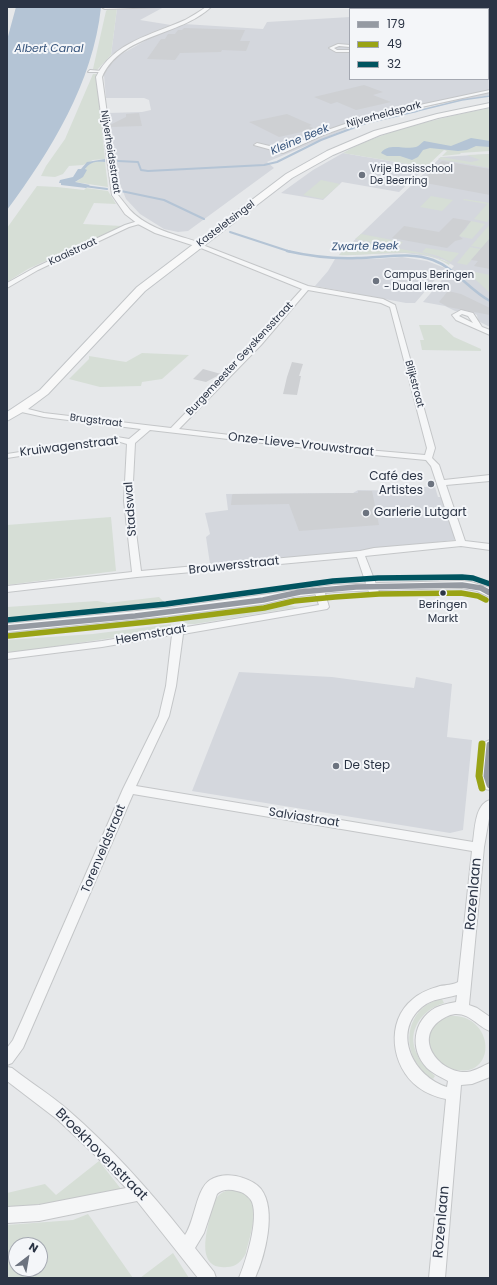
<!DOCTYPE html>
<html>
<head>
<meta charset="utf-8">
<style>
  body { margin:0 }
  #map { position:relative; width:497px; height:1285px; overflow:hidden; background:#e6e8ea; font-family:Poppins,sans-serif }
  canvas { display:block }
  .frame { position:absolute; inset:0; border:8px solid #2b3445; pointer-events:none }
  .legend { position:absolute; left:349px; top:8px; width:140px; height:72px; box-sizing:border-box; background:#f4f6f9; border:1px solid #a4a8b1; margin:0; padding:5px 7px; list-style:none; font-size:12px; color:#2b3445 }
  .legend li { display:flex; align-items:center; gap:8px; height:20px }
  .legend b { width:20px; border:1px solid #a4a8b1 }
  .north { position:absolute; left:8px; top:1237px; width:40px; height:40px; box-sizing:border-box; background:#f4f6f9; border:1px solid #a4a8b1; border-radius:50%; rotate:31deg; font-size:11px; font-weight:700; line-height:16px; text-align:center; color:#2b3445 }
  .north::after { content:''; display:block; margin:auto; width:14px; height:18px; background:#6c737f; clip-path:polygon(50% 0,100% 100%,50% 72%,0 100%) }
</style>
</head>
<body>
<div id="map">
<canvas width="497" height="1285"></canvas>
<div class="frame"></div>
<ul class="legend">
<li><b style="height:5px;background:#959aa2"></b>179</li>
<li><b style="height:5px;background:#99a315"></b>49</li>
<li><b style="height:5px;background:#005460"></b>32</li>
</ul>
<div class="north">N</div>
</div>
<script>
const ctx = document.querySelector('canvas').getContext('2d');
ctx.lineJoin = 'round';
function fillPath(path, color) {
  ctx.fillStyle = color;
  ctx.fill(path, 'evenodd');
}
function stroke(path, color, width, dash) {
  ctx.strokeStyle = color;
  ctx.lineWidth = width;
  ctx.lineCap = dash ? 'butt' : 'round';
  ctx.setLineDash(dash || []);
  ctx.stroke(path);
}
function label(font, color, halo, rows, align = 'center') {
  ctx.font = font + ' Poppins,sans-serif';
  ctx.lineWidth = 4;
  ctx.setLineDash([]);
  ctx.textBaseline = 'middle';
  ctx.strokeStyle = halo;
  ctx.fillStyle = color;
  for (const [text, x, y, turn = 0] of rows) {
    ctx.save();
    ctx.translate(x, y);
    ctx.rotate((+turn || 0) * Math.PI / 180);
    ctx.textAlign = isNaN(turn) ? turn : align;
    if (halo) ctx.strokeText(text, 0, 0);
    ctx.fillText(text, 0, 0);
    ctx.restore();
  }
}
fillPath(new Path2D(`
  M164 7 140 20 171 25 134 41 111 55 117 8Z
  M411 7H490V95L401 111 361 123 267 162 274 168 188 231 178 232 164 229 140 214 126 199 120 184 108 113 142 112 151 110 149 100 144 98H106L104 75 110 65 120 55 150 38 184 24 263 29 267 22 350 17V79H488V9H411Z
  M343 153 360 156 426 167 399 192 342 182 323 200 281 193 313 170Z
  M490 154V327L478 321 477 315 471 312 455 311 445 306 423 302 454 266 444 260 427 256 405 253 339 255 441 157Z
  M402 257 427 261 445 268 415 303H406L315 286 328 271 335 259H376Z
  M420 487H435L438 497H441L455 538 454 540 330 555 329 554 263 561 262 559 222 563V565H218V563L210 564 206 537 210 534 205 513 228 510 226 494 353 493 358 490 414 491V489L420 490Z
  M239 672 332 677 414 688 416 677 452 684 447 737 472 740 463 830 450 833 192 791Z`), '#d4d7dd');
fillPath(new Path2D(`
  M109 8H117L111 55 97 70 93 69 106 11Z
  M93 74H96L105 159 93 160 83 165 69 166 63 174 55 177 41 176 46 166 65 139Z
  M490 108V151L460 153 461 154 442 156 447 151 444 150 426 167 343 153C383 130 445 117 490 108Z
  M490 154V168L438 159 441 157 471 162 480 160 467 155Z
  M97 161 105 162 108 187 75 182 79 180 88 164Z
  M321 180 340 184 323 199 303 195Z
  M37 186 57 187 84 190 86 188 108 191 116 204 94 203 83 224 122 226 28 269 7 282V228Z
  M431 196 453 200 442 211 420 207Z
  M464 199 490 203V218L487 222 474 219 487 204 463 200Z
  M471 221 485 224 472 239 458 236 465 230Z
  M490 224V241L482 248 471 246Z
  M361 234 403 242 398 247 355 239Z
  M360 241 427 254 450 263 449 265C417 243 374 257 339 255L352 243Z
  M470 247 481 249 467 265 457 263Z
  M426 248 459 253 451 262 438 256 422 252Z
  M465 270 490 275V293Z
  M419 325H441L454 337 481 349V351L422 350 420 340H424Z
  M142 353 189 355 162 379 142 382 141 386 100 387 69 379 89 359V356L126 362Z
  M111 517 116 571 7 585V525Z
  M159 597 164 602 93 611 7 619V607L97 601 108 603Z
  M264 604V606L73 629 7 634V632L92 625Z
  M285 605 299 607 195 624H188L182 621 267 609Z
  M171 624V629L25 651 7 652V640L93 634Z
  M442 999 444 1003C421 1010 406 1032 417 1054 421 1064 428 1069 435 1076L433 1079C426 1076 420 1069 416 1062 401 1038 412 1004 442 999Z
  M451 1016C486 1014 497 1058 472 1069 437 1080 407 1028 451 1016Z
  M99 1161 121 1189 89 1198 7 1208V1193L45 1184 56 1195Z
  M230 1190C267 1187 251 1233 246 1253 242 1261 236 1267 227 1267 198 1270 205 1238 209 1221 210 1214 211 1206 215 1200 218 1195 223 1191 230 1190Z
  M88 1214 133 1278H7V1225L73 1220ZM16 1245H40V1269H16Z
  M173 1253 189 1278H140Z`), '#d6ded6');
fillPath(new Path2D(`
  M16 7H101C93 83 51 150 7 210V40Z
  M471 138 490 141V147L476 146 467 150 458 151 430 148 423 150 418 157 412 160 400 156H387L381 153C388 142 405 150 416 147 419 146 421 143 424 141L451 146Z
  M105 159V162C96 161 90 162 85 169L87 170 83 177 75 182 90 185 86 188 61 185V183H59L60 180 73 177 78 169H81L87 162Z`), '#b4c4d5');
stroke(new Path2D(`
  M413 112 462 100 490 96`), '#b4c4d5', 1.5);
stroke(new Path2D(`
  M118 161 138 162 141 170 148 171 264 165 277 162 321 140 366 123 417 111
  M84 186 107 189
  M121 191 164 200 204 219
  M230 232 291 252`), '#b4c4d5', 2);
stroke(new Path2D(`
  M287 251C309 256 334 259 357 258 382 258 409 251 433 260 455 268 469 290 490 301`), '#b4c4d5', 2.5);
fillPath(new Path2D(`
  M184 28 245 30 240 41H250L246 51 222 50 221 52 180 53 175 60 147 59 161 39H165L168 34H175L178 30H182Z
  M364 85 383 92 373 95 391 102 356 110 337 102 331 104 314 97Z
  M139 113 142 126 110 127V125L126 117V114Z
  M287 114 312 125 309 126 315 129 279 137 249 122Z
  M442 161 490 169V195L420 182Z
  M453 218 471 221 459 236 463 239 455 241 447 248 392 238 404 226 439 232Z
  M490 238V269L474 266 478 261 471 260Z
  M448 291 461 294 490 308V315L448 307 439 302Z
  M292 362 303 364 299 376H301L297 395 283 394 287 377Z
  M203 369 221 374 206 382 193 379Z
  M358 491H372L379 525 299 531 289 504 231 505 232 495 233 494 358 493Z`), '#ced0d3');
const minor = new Path2D(`
  M104 7H160L105 9 103 8Z
  M488 38H490V40H488Z
  M338 44 350 45V47L339 46 334 48 337 50H350V52H336L329 48Z
  M488 54H490V56H488Z
  M90 70 102 71 100 72H88Z
  M490 90V92L371 118 323 135 283 153 254 145 257 143 282 149 319 133 368 116Z
  M141 220 143 221V223L129 227 38 270 7 288V283L34 268 125 225Z
  M196 244H200L308 286 383 299 395 305 435 448 432 458 439 465 444 480 490 475V481L446 485 465 541 490 544V550L461 546 365 556 379 592 374 595 369 592 357 557 137 577 7 592V586L132 572 124 501 127 444 117 441 7 458V454L117 437 129 439 141 429 44 417 17 411V407H20L44 413 171 428 255 341 302 289 196 246ZM308 290 381 303 390 307 427 448 425 455 332 447 179 429 261 345ZM150 430 332 451 426 460 431 466 456 541 374 548 360 551 141 571 132 501 135 443Z
  M461 310 473 313 482 327 490 330V335L456 320 452 315ZM462 314 468 316 473 323 459 316Z
  M319 587 324 590 329 607 327 609 183 634 176 686 169 716 136 786 473 842C475 829 475 804 490 800V813L484 847 469 1005 477 1008 490 1017V1031C477 1026 470 1013 455 1014 448 1015 443 1018 438 1022 414 1042 442 1074 467 1072 476 1071 482 1066 490 1063V1077L472 1084 461 1085 445 1278H429L446 1099C436 1097 426 1093 418 1087 391 1067 385 1021 413 999 421 992 430 989 440 986 446 985 453 985 458 982L472 851 133 794 23 1048 12 1063 7 1065V1048L13 1040 22 1020 123 789 159 716 166 686 172 635 102 647 7 659V653L102 641 319 605 314 590ZM457 995 456 1002C450 1003 441 1005 435 1008 413 1021 409 1049 427 1068 432 1073 441 1077 448 1081L447 1087C414 1077 391 1033 422 1007 433 998 444 999 457 995Z
  M7 1067 12 1068C31 1083 51 1095 68 1110 112 1148 150 1191 185 1235 195 1221 196 1189 210 1180 219 1174 233 1174 243 1178 249 1180 256 1183 261 1189 277 1210 265 1256 255 1278H239C246 1261 259 1220 252 1202 249 1196 243 1192 237 1191 230 1189 222 1189 217 1194L204 1233 195 1248 214 1272 216 1278H198L137 1201 39 1221 7 1223V1207L39 1205 126 1188 98 1158 58 1120 7 1081Z`);
const tertiary = new Path2D(`
  M206 7H211C179 37 122 33 102 77L118 195C122 200 126 205 130 210 148 229 177 235 201 243V247H198L155 233 138 224 125 214 112 195 96 77C113 42 152 35 185 20 192 16 199 12 206 7Z
  M462 581 471 582 490 588V597L477 591 462 588 379 590 334 592 293 597 263 604 167 616 7 632V624L167 608 334 585 379 583Z
  M490 740V790L485 789 480 776 483 745 485 742Z`);
const primary = new Path2D(`
  M490 103V107L438 118 380 135 333 155 292 178 145 291 48 394 28 409 7 421V412L40 390 137 287 286 174 327 151 374 131 437 114Z`);
stroke(minor, '#c4c6c8', 2);
stroke(tertiary, '#c4c6c8', 2);
stroke(primary, '#c2c5c8', 2);
fillPath(minor, '#f5f6f7');
fillPath(tertiary, '#f5f6f7');
fillPath(primary, '#f8f8f8');
stroke(new Path2D(`
  M7 628 135 616 263 600 300 592 356 587 462 585 481 588 490 593`), '#959aa2', 5.5);
stroke(new Path2D(`
  M490 745 487 776 490 785`), '#959aa2', 7);
stroke(new Path2D(`
  M8 636 168 620 264 608 294 601 335 597 379 594 461 593 478 596 486 600`), '#99a315', 5.5);
stroke(new Path2D(`
  M482 744 479 776 482 788`), '#99a315', 7);
stroke(new Path2D(`
  M7 620 166 604 333 581 378 578 462 577 473 578 490 584`), '#005460', 5.5);
for (const [x, y, r, color] of [
  [362,175,4,"#6c737f"],
  [376,281,4,"#6c737f"],
  [431,484,4,"#6c737f"],
  [366,513,4,"#6c737f"],
  [443,593,3.5,"#2b3445"],
  [336,766,4,"#6c737f"]
]) {
  const dot = new Path2D();
  dot.arc(x, y, r, 0, 2 * Math.PI);
  ctx.fillStyle = color;
  ctx.fill(dot);
  stroke(dot, '#f4f6f9', 1.5);
}
label('10px', '#2b3445', '#f4f6f9', [
  ["Nijverheidspark",384,115,-15],
  ["Nijverheidsstraat",110,152,81],
  ["Kasteletsingel",226,224,-37],
  ["Kaaistraat",73,252,-25],
  ["Burgemeester Geyskensstraat",240,359,-47],
  ["Blijkstraat",414,384,75],
  ["Brugstraat",96,421,7]
]);
label('10px', '#2b3445', '#f4f6f9', [
  ["Vrije Basisschool",370,169],
  ["De Beerring",370,181],
  ["Campus Beringen",384,275],
  ["- Duaal leren",384,287]
], 'left');
label('italic 11px', '#34527a', '#f4f6f9', [
  ["Albert Canal",49,49],
  ["Kleine Beek",300,140,-23],
  ["Zwarte Beek",365,247,-1]
]);
label('11px', '#2b3445', '#f4f6f9', [
  ["Beringen",443,605],
  ["Markt",443,619]
]);
label('12px', '#2b3445', '#f4f6f9', [
  ["Onze-Lieve-Vrouwstraat",301,445,6],
  ["Kruiwagenstraat",69,447,-7],
  ["Stadswal",131,509,-94],
  ["Brouwersstraat",234,566,-6],
  ["Heemstraat",151,635,-10],
  ["Salviastraat",304,818,9],
  ["Torenveldstraat",104,849,-67]
]);
label('12px', '#2b3445', '#f4f6f9', [
  ["Café des",423,477,"right"],
  ["Artistes",423,491,"right"],
  ["Garlerie Lutgart",374,513],
  ["De Step",344,766]
], 'left');
label('14px', '#2b3445', '#f4f6f9', [
  ["Rozenlaan",474,894,-85],
  ["Broekhovenstraat",101,1155,45],
  ["Rozenlaan",442,1222,-85]
]);
</script>
</body>
</html>
